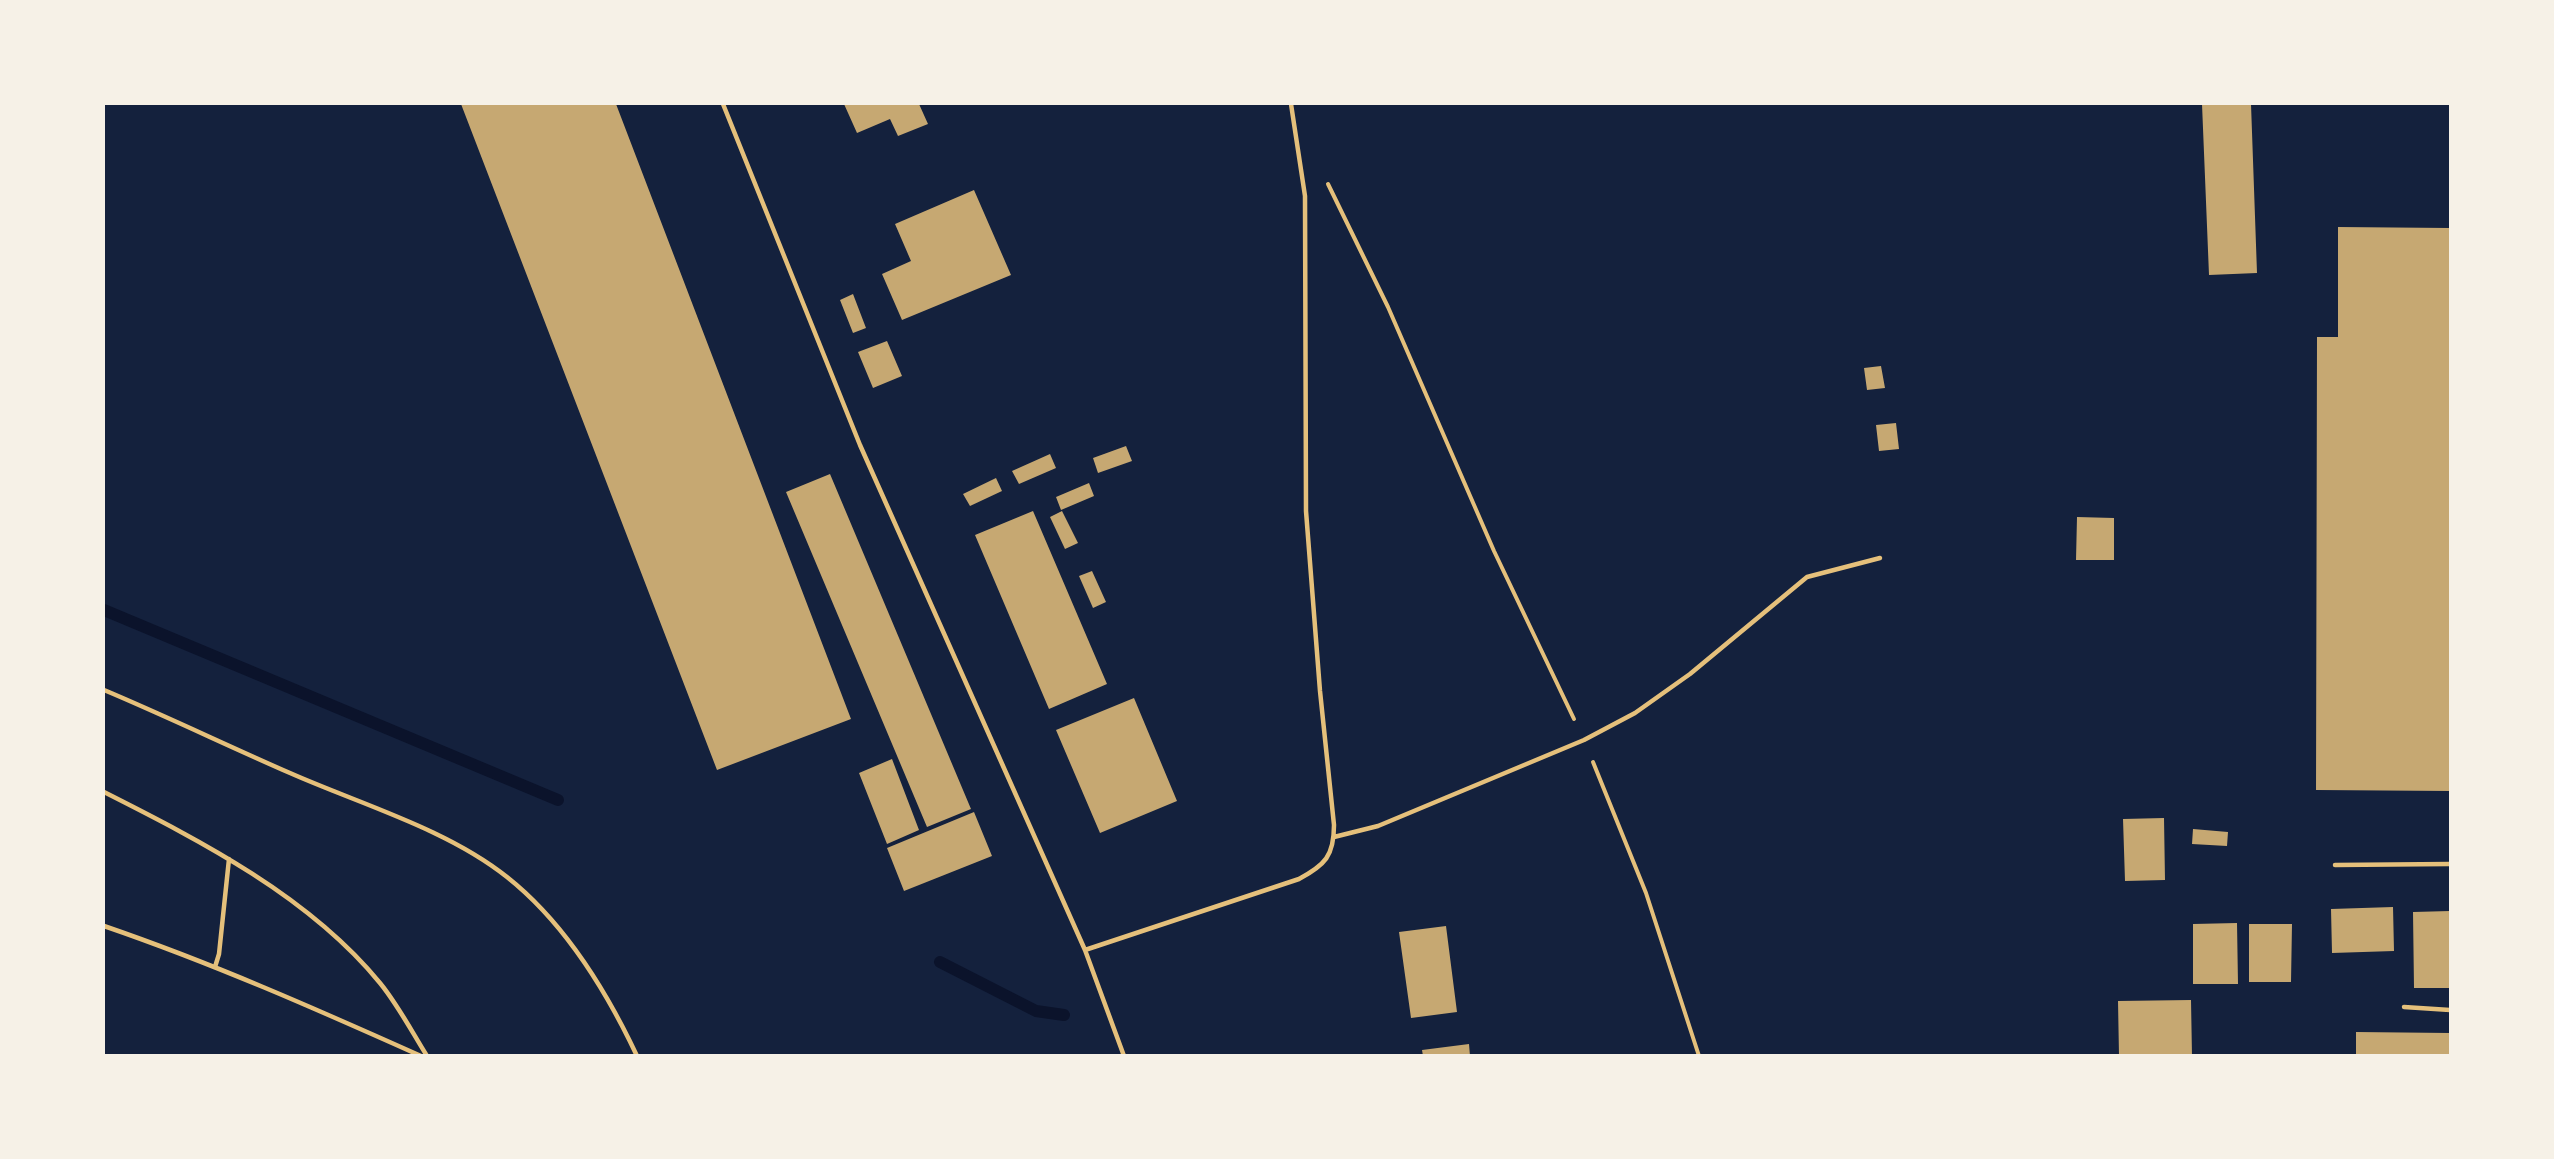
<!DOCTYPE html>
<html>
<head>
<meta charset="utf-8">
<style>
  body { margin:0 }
  #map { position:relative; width:2554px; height:1159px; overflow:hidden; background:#14213d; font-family:"DM Sans",sans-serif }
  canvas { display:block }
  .frame { position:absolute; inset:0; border:105px solid #f6f1e7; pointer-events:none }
</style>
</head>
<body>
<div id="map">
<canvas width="2554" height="1159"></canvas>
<div class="frame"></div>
</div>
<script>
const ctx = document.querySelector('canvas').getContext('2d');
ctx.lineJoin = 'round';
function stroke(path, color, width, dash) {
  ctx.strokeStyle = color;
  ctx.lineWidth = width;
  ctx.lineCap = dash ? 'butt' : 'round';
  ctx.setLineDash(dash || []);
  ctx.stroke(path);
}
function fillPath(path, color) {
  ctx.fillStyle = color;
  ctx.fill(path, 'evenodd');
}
stroke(new Path2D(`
  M104 610 558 800
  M940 962 1036 1011 1064 1015`), '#0b132b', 12);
fillPath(new Path2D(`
  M461 104H616L851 719 717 770Z
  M844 104H919L928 124 898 136 890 119 857 133Z
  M2202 104H2251L2257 273 2209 275Z
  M974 190 1011 275 902 320 882 274 911 261 895 224Z
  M2338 227 2450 228V791L2316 790 2317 337H2338Z
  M853 294 866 328 853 333 840 300Z
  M887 341 902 376 873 388 858 352Z
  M1881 366 1885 388 1867 390 1864 368Z
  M1896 423 1899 449 1879 451 1876 425Z
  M1126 446 1132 461 1098 473 1093 458Z
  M1050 454 1056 468 1019 484 1012 471Z
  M830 474 971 809 927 827 786 492Z
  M996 478 1002 491 970 506 963 494Z
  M1089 483 1094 496 1061 510 1056 497Z
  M1033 511 1107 684 1049 709 975 535Z
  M1062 511 1078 543 1065 549 1050 517Z
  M2077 517 2114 518V560H2076Z
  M1092 571 1106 602 1093 608 1079 576Z
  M1134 698 1177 801 1100 833 1056 730Z
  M892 759 919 830 887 844 859 773Z
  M974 812 992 856 904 891 887 848Z
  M2164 818 2165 880 2125 881 2123 819Z
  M2193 829 2228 832 2227 846 2192 844Z
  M2393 907 2394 951 2332 953 2331 909Z
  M2450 911V988H2414L2413 912Z
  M2237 923 2238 984H2193V924Z
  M2249 924H2292L2291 982H2249Z
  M1446 926 1457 1012 1411 1018 1399 932Z
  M2191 1000 2192 1056H2119L2118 1001Z
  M2356 1032 2450 1033V1056H2356Z
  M1469 1044 1470 1056H1423L1422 1050Z`), '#c6a872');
stroke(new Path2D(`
  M1328 184 1388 307 1494 551 1574 719
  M1593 762 1646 893 1699 1056`), '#e5c07b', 4);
stroke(new Path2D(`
  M723 104 860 445 1085 950 1124 1056
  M104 690C166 716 228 746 290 773 360 804 447 829 507 877 565 923 606 990 637 1056
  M104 792C201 841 310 897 380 983 398 1005 412 1032 427 1056
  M1334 837 1378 826 1584 740 1635 713 1690 674 1807 577 1880 558
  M2335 865 2450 864
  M104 926C212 963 316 1009 421 1056
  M1085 950 1299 879C1325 865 1334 856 1334 825L1320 691 1306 511 1305 196 1291 104
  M215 967 219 954 229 859
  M2404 1007 2450 1010`), '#e5c07b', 4.5);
</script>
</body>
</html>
